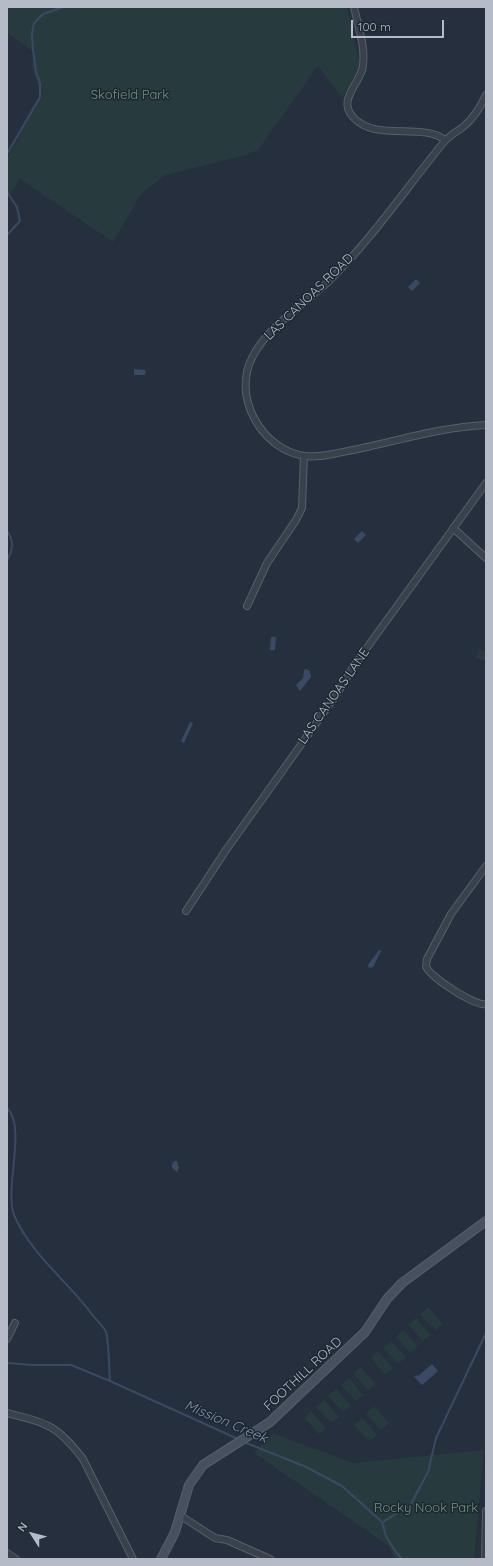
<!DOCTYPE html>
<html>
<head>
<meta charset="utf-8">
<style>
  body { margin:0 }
  #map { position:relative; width:493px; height:1566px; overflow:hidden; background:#252f3d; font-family:Quicksand,sans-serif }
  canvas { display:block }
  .frame { position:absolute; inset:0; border:8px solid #b5bcc8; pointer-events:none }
  .north { position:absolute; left:12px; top:1514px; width:40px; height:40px; -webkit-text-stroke:3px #1e2632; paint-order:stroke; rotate:306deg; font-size:11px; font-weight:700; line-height:16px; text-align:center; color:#b5bcc8 }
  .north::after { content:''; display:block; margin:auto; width:14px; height:18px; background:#b5bcc8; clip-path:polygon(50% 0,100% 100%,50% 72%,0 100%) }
  .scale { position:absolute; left:351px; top:20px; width:93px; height:18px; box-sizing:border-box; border:2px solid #b5bcc8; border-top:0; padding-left:5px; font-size:12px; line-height:14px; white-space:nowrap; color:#b5bcc8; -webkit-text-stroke:3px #1e2632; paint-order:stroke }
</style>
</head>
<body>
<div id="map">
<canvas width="493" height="1566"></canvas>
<div class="frame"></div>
<div class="north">N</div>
<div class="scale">100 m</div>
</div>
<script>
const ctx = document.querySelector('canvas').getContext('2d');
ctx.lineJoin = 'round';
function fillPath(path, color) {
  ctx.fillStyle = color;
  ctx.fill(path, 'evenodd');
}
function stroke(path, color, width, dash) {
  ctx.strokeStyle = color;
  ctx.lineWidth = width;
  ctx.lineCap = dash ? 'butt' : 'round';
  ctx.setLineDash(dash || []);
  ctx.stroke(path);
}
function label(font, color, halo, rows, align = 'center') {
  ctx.font = font + ' Quicksand,sans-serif';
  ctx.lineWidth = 3;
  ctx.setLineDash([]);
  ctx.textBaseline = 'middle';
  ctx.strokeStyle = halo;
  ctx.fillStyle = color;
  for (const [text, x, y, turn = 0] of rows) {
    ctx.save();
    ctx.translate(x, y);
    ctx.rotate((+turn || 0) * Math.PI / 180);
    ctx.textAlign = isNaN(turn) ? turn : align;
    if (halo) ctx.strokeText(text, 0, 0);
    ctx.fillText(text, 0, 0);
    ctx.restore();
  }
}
fillPath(new Path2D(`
  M7 7H347L360 66 342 98 318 66 258 150 246 155 166 175 141 194 113 242 20 179 9 197 7 189V158L19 138 29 113 41 94 32 67 34 52 7 33Z
  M478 650 486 652V660L476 659Z
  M428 1307 443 1324 435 1330 420 1314Z
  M416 1318 431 1335 423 1341 408 1325Z
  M403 1330 418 1346 410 1353 396 1337Z
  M391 1341 406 1357 398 1364 383 1348Z
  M378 1351 393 1368 385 1375 371 1358Z
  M361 1367 376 1384 368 1390 353 1374Z
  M349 1378 364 1395 356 1401 341 1385Z
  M336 1389 351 1406 343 1412 328 1396Z
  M324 1400 339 1417 331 1423 316 1407Z
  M374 1406 389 1423 381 1430 366 1414Z
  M311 1411 326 1428 319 1434 304 1418Z
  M362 1418 377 1435 369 1441 354 1425Z
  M272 1433 353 1463 484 1450 474 1559H395L389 1546 254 1453Z`), '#273b3e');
fillPath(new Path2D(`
  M416 279 420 283 412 291 408 287Z
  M134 369 146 370 145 375H134Z
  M362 531 366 535 358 543 354 539Z
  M271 637H276L275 650H270Z
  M306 669 310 671 311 677 300 691 296 685 303 678 304 670Z
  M190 722 193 723 184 743 181 741Z
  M379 950 381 951 373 967 369 968 368 965Z
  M174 1161H177L179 1168 177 1172 172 1168V1164Z
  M432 1364 438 1371 422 1385 414 1377 416 1375 418 1376Z`), '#3a4a64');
stroke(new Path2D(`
  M7 154 40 97V83L36 72 33 50 32 34 34 23 43 14 63 7
  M7 192 17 207 20 221 7 235
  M7 531C14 540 13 551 7 560
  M7 1108C27 1127 4 1188 14 1215 31 1254 66 1280 91 1313 95 1319 103 1325 106 1332 109 1341 109 1370 110 1381
  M7 1363 32 1365H71L110 1381 238 1439
  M244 1442 306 1467 342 1486 382 1522 386 1536 395 1551 402 1559
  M383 1522 411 1504 428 1472 436 1438 486 1333`), '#3a4a64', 2);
const street = new Path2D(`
  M354 7C358 26 367 51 362 70 357 86 338 101 353 117 374 142 422 122 445 140
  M486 95C481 106 473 119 463 127 456 132 450 135 444 142 406 188 372 239 329 281 304 305 269 325 253 356 231 395 261 450 305 456 322 458 341 452 358 449 401 440 442 427 486 425
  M453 528 486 558
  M247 606 267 563 296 520 302 508 304 456
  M486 866 451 914 427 959 426 966C428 976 476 1007 486 1004
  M186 911 226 850 337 694 353 667 486 483
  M7 1339 15 1323
  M7 1413C47 1423 57 1425 83 1459L133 1559
  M181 1516 215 1538 227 1540 270 1559
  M7 1553 16 1559
  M485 1559 486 1511`);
const secondary = new Path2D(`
  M161 1559 175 1532 189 1485 203 1465 270 1422 365 1332 387 1299 402 1283 486 1221`);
stroke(street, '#575f6b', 8);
stroke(secondary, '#575f6b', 10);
stroke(street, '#39414d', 6);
stroke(secondary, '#485060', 8);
label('13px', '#6e9878', '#1e2632', [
  ["Skofield Park",130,95],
  ["Rocky Nook Park",426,1508]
]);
label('13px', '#b5bcc8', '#1e2632', [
  ["LAS CANOAS ROAD",309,297,-44],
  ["LAS CANOAS LANE",334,696,-55],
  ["FOOTHILL ROAD",303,1374,-43]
]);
label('italic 14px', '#7e92af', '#1e2632', [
  ["Mission Creek",226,1422,23]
]);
</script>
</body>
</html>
